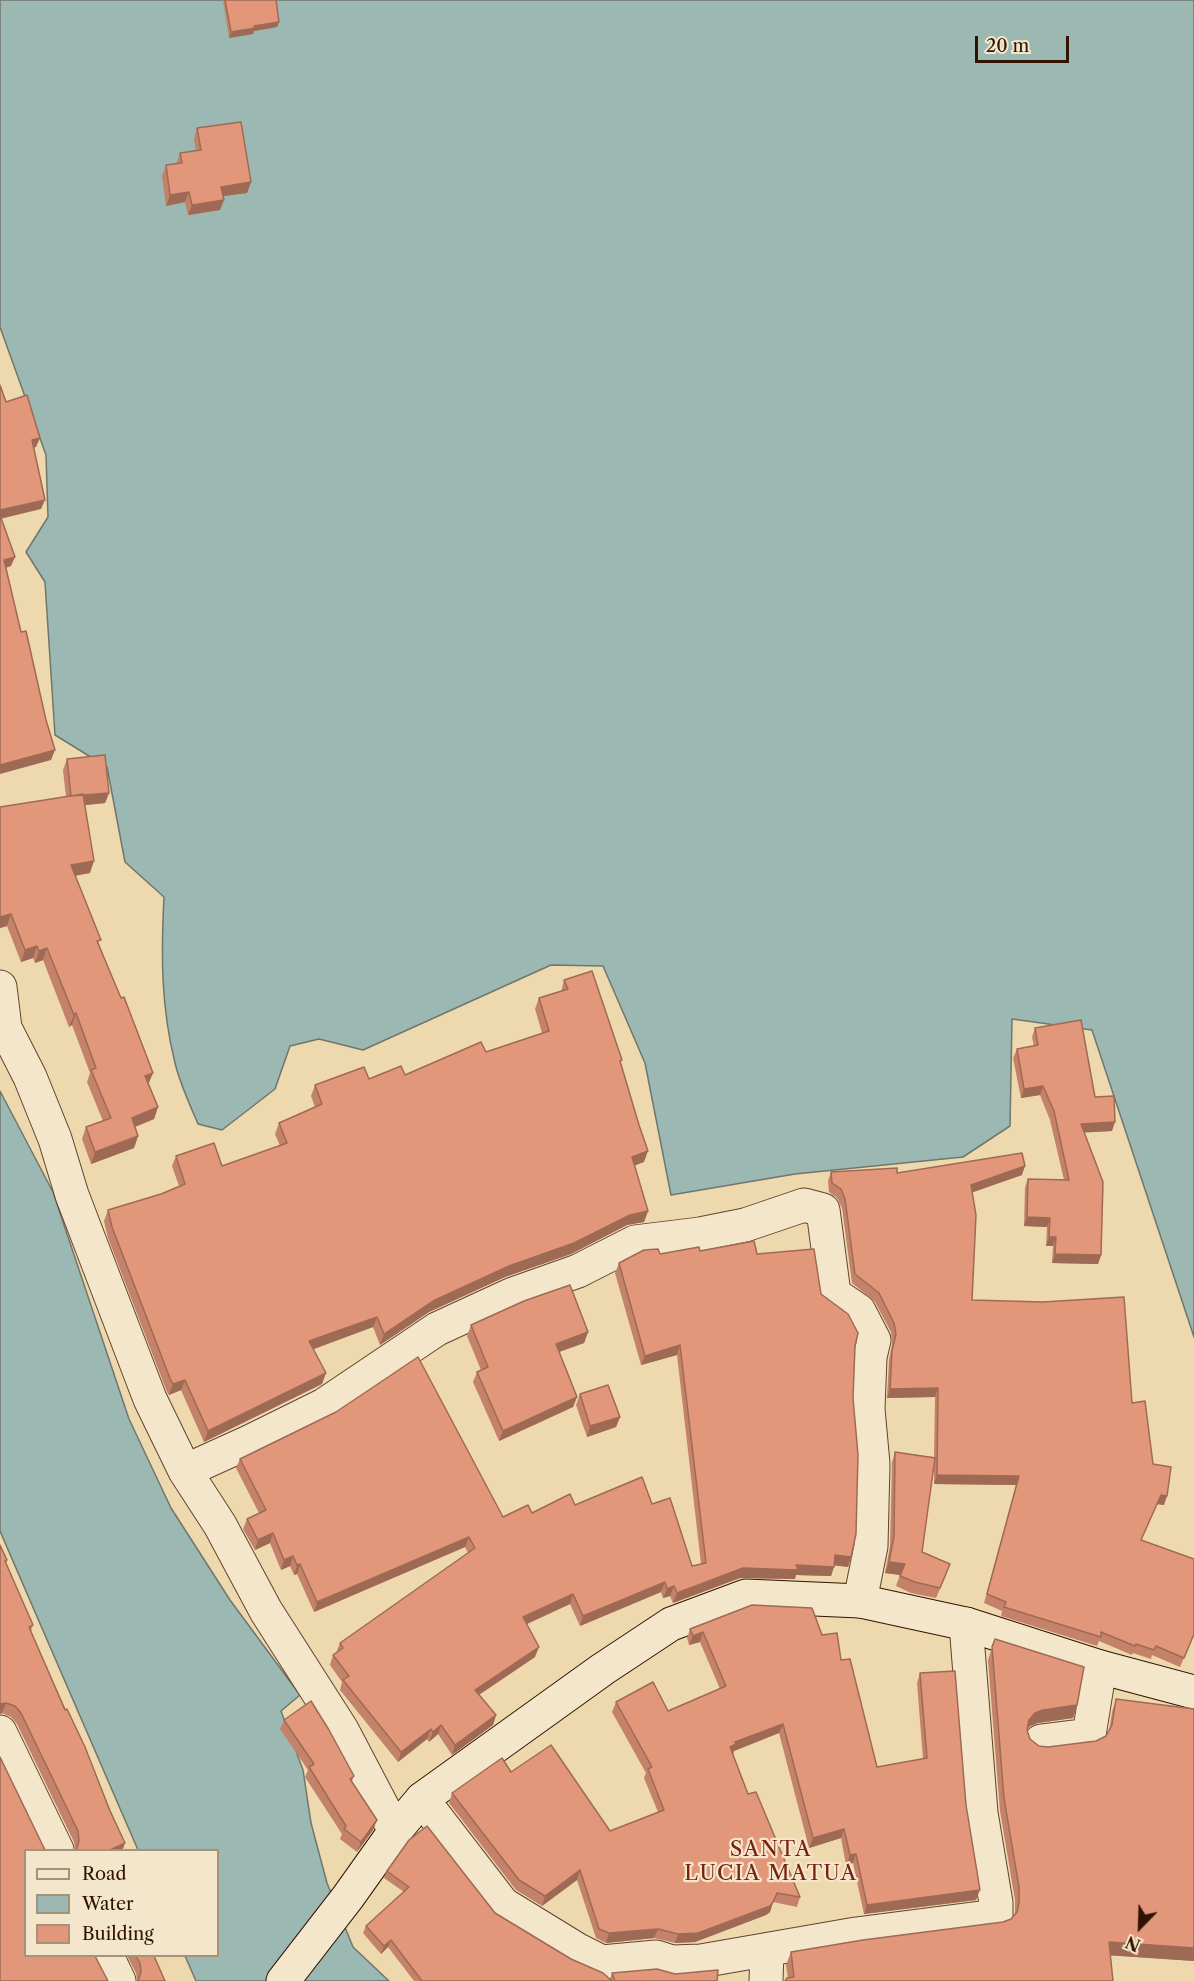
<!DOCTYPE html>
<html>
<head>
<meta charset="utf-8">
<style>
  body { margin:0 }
  #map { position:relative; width:1194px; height:1981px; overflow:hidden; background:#eed8ae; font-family:"Libre Caslon Text",serif }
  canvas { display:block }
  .legend { position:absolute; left:24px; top:1849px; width:195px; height:108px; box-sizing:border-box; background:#f4e6ca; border:2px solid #a6927a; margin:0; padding:8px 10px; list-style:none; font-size:18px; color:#311302 }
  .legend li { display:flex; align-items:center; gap:12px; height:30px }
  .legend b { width:30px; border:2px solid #a6927a }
  .north { position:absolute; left:1110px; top:1897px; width:60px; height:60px; -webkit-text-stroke:4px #f4e6ca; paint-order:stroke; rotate:203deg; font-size:16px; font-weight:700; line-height:24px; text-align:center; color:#311302 }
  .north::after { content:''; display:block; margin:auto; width:21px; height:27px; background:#311302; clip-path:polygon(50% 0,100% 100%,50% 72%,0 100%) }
  .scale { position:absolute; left:975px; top:36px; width:94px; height:27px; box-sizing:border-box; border:3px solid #311302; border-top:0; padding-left:8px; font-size:18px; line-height:21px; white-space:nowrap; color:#311302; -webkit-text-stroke:4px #f4e6ca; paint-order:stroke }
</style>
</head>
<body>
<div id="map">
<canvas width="1194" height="1981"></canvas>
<ul class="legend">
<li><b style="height:8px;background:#f4e6ca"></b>Road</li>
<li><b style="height:16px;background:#9bb8b2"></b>Water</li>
<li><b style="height:16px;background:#e3977a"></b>Building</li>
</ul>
<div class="north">N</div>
<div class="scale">20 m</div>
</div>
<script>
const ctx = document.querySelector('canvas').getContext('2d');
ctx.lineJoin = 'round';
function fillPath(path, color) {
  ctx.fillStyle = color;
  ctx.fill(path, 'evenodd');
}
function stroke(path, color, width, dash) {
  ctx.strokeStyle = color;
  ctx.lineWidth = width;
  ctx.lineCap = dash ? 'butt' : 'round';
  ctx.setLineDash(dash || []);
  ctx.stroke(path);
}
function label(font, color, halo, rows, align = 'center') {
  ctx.font = font + ' "Libre Caslon Text",serif';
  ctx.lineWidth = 4.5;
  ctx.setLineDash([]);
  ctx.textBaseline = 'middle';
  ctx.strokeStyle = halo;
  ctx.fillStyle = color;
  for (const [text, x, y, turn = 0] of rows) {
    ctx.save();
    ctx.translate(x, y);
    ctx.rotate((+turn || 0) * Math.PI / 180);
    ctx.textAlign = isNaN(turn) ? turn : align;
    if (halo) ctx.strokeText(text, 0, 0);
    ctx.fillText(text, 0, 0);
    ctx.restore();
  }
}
const water = new Path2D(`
  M0 0H1194V1337L1092 1030 1012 1019 1010 1126 963 1157 795 1174 671 1195 645 1063 603 966 551 965 363 1050 319 1039 290 1046 275 1089 222 1130 198 1124C190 1105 180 1084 175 1063 161 1007 161 955 164 897L125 862 107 767 55 735 45 582 26 552 48 517 46 455 0 327Z
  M0 1091 53 1192 129 1419 171 1508 230 1600 300 1695 281 1711 303 1770 311 1823 327 1883 353 1947 389 1981H196L185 1956H218V1850H138L0 1531Z`);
fillPath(water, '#9bb8b2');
stroke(water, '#71766c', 1.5);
const street = new Path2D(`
  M0 987 5 1028 30 1077 55 1139 72 1195 150 1399 185 1471 220 1525 266 1611 342 1730 395 1831
  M185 1471 249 1442 324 1405 437 1329 513 1294 578 1271 635 1242 700 1234 745 1225 804 1205 823 1210 834 1294 859 1311 874 1340 870 1357 868 1409 873 1464 871 1546 860 1601
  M0 1732 57 1850
  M1041 1741 1089 1735 1100 1667
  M422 1799 503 1904 578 1950 602 1962 656 1957 672 1962 701 1961 856 1934 996 1916V1903L981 1813 966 1624
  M107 1956 119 1981
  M766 1981 767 1951`);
const secondary = new Path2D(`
  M283 1981 348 1897 395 1831 422 1799 603 1669 671 1624 746 1596 860 1601 966 1624 1100 1667 1194 1692`);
stroke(street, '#60442d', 35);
stroke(secondary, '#311302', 35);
stroke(street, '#f4e6ca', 33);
stroke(secondary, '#f4e6ca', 33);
fillPath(new Path2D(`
  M223 0H276L279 22 277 27 254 31 253 34 229 38Z
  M197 128 251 182 247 193 223 196 220 210 188 215 185 202 166 206 162 176 166 165 176 164 180 153 196 151 194 139Z
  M67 759 109 793 105 803 85 805 90 873 75 876 149 1084 158 1107 154 1119 135 1127 138 1136 134 1148 91 1164 82 1139 86 1127 103 1121 87 1082 90 1073 72 1025 69 1027 43 960 35 963 33 958 21 962 7 926 0 928V807L66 797 63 770Z
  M564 980 621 1063 644 1162 634 1165 648 1211 644 1222 627 1225 571 1254 505 1277 429 1312 380 1345 373 1327 313 1349 322 1384 204 1442 181 1390 169 1395 167 1392 108 1238 104 1221 108 1210 161 1194 179 1186 172 1166 176 1156 222 1166 280 1146 275 1134 279 1123 315 1107 311 1096 315 1085 405 1075 486 1052 542 1033 535 1009 539 998 561 992Z
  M1035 1028 1095 1097 1112 1131 1084 1132 1101 1255 1098 1264 1052 1263 1053 1246H1046L1047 1227 1024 1226 1025 1187 1028 1179 1064 1180 1050 1120 1040 1095 1021 1098 1013 1058 1017 1049 1034 1046 1032 1037Z
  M831 1172 1022 1175 972 1192V1300L1132 1403 1153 1464 1164 1505 1157 1504 1141 1540 1194 1635 1180 1667 1152 1655 1151 1659 1133 1653 1132 1655 1099 1641 1097 1646 1001 1616 1002 1611 984 1603 1016 1485 934 1484V1465L922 1552 946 1575 936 1598 911 1593 896 1586 900 1575 885 1573 890 1546 892 1462 895 1452 934 1457 935 1397 887 1398 889 1360 892 1344 891 1332 875 1302 852 1283 842 1208 837 1198 829 1192 828 1181Z
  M700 1251 757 1254 821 1294 855 1346 853 1398 851 1557 848 1567 834 1565 831 1576 796 1575 795 1579 740 1578 673 1603 670 1596 663 1598 661 1592 580 1626 570 1604 527 1624 535 1657 479 1695 496 1715 493 1725 452 1755 438 1734 429 1742 427 1739 398 1762 340 1690 342 1682 330 1665 333 1655 336 1653 340 1643 468 1553 465 1547 314 1612 297 1574 294 1575 290 1566 281 1570 270 1543 255 1550 243 1529 247 1519 259 1513 236 1468 240 1459 503 1517 575 1505 652 1504 692 1566 701 1564 677 1355 641 1365 615 1273 619 1263 660 1254Z
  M471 1325 588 1332 584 1343 559 1352 577 1397 573 1407 499 1441 473 1382 477 1372 481 1370 467 1336Z
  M580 1394 620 1417 616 1427 587 1437 576 1405Z
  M0 1545 7 1560 6 1563 33 1625 31 1631 125 1843 122 1851H75L74 1842 17 1724 11 1717 2 1713 0 1714Z
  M690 1629 822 1635 841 1660 877 1767 923 1759 917 1683 920 1673 966 1805 976 1900 864 1914 853 1863 846 1865 841 1838 809 1848 779 1733 734 1751 733 1754 748 1794 800 1897 797 1907 773 1902 770 1912 766 1915 695 1942 675 1943 654 1938 606 1943 596 1938 577 1880 542 1906 516 1890 449 1803 452 1793 511 1772 610 1831 658 1812 644 1778 646 1773 612 1712 616 1702 668 1711 720 1689 700 1642 689 1645 687 1638Z
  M995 1639 1077 1705 1073 1718 1038 1723 1030 1726 1027 1729 1030 1739 1039 1746 1048 1747 1096 1741 1106 1736 1109 1732 1112 1712 1116 1699 1194 1709V1961L1110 1955 788 1978 786 1965 791 1952 1003 1922 1011 1919 1015 1915V1900L1000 1811 988 1660Z
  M284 1720 354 1776 352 1781 373 1830 357 1852 340 1839 342 1834 305 1777 308 1770 280 1729Z
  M387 1871 495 1913 571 1959 610 1979 612 1973 675 1974 717 1981H414L388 1947 381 1954 363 1933 366 1926 404 1892 384 1878Z
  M127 1956H154L165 1981H137L136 1973Z`), '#c38269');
fillPath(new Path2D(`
  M279 22 277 27 254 31 253 34 229 38 231 32 254 26Z
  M251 182 247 193 217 197 221 187Z
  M189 192 185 202 166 206 170 195Z
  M224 200 220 210 188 215 192 205Z
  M40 438 36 447 28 450 32 440Z
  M45 500 41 509 0 519V510Z
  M15 557 11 566 0 570 4 560Z
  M55 750 51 760 0 774V765Z
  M109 793 105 803 67 807 71 797Z
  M94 861 90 873 66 877 71 865Z
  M11 914 7 926 0 928V917Z
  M37 946 33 958 21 962 25 950Z
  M47 948 43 960 35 963 39 951Z
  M76 1013 72 1025 69 1027 74 1015Z
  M153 1073 148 1085 145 1076Z
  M1043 1086 1040 1095 1021 1098 1024 1089Z
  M158 1107 154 1119 127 1130 132 1118Z
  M1115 1122 1112 1131 1078 1133 1081 1124Z
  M138 1136 134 1148 91 1164 95 1152Z
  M648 1151 644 1162 628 1168 632 1157Z
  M1025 1166 1022 1175 968 1194 971 1185Z
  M648 1211 644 1222 627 1225 571 1254 505 1277 429 1312 380 1345 384 1334 433 1301 509 1266 630 1215Z
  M1027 1217 1050 1218 1047 1227 1024 1226Z
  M1049 1237H1056L1053 1246H1046Z
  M1055 1254 1101 1255 1098 1264 1052 1263Z
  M377 1317 373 1327 306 1352 309 1341Z
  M588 1332 584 1343 553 1354 556 1344Z
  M680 1345 677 1355 641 1365 645 1356Z
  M326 1373 322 1384 204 1442 208 1431Z
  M185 1380 181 1390 169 1395 173 1384Z
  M938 1388 935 1397 887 1398 890 1389Z
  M577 1397 573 1407 499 1441 503 1431Z
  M620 1417 616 1427 587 1437 590 1426Z
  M937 1475 1019 1476 1016 1485 934 1484Z
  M1161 1495 1167 1496 1164 1505 1157 1504 1137 1549Z
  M273 1533 270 1543 255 1550 258 1540Z
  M469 1537 465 1547 314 1612 317 1602Z
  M835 1555 851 1557 848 1567 831 1565Z
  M293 1556 290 1566 281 1570 284 1560Z
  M889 1562 905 1564 901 1575 885 1573Z
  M300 1564 297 1574 294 1575 297 1565Z
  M796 1565 834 1567 831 1576 796 1575 795 1579 740 1578 673 1603 677 1593 743 1568Z
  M665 1582 661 1592 580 1626 583 1616Z
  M674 1586 670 1596 663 1598 667 1589Z
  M573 1594 570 1604 520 1627 523 1617Z
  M703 1632 700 1642 689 1645 693 1636Z
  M539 1647 535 1657 471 1700 475 1690Z
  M6 1703 2 1713 0 1714V1704Z
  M1077 1705 1073 1718 1038 1723 1030 1726 1024 1733 1029 1720 1035 1713 1043 1710Z
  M496 1715 493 1725 452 1755 455 1745Z
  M783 1724 779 1733 734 1751 733 1754 730 1747 735 1742Z
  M441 1725 438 1734 429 1742 433 1732Z
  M431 1729 427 1739 398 1762 401 1752Z
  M377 1820 373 1830 357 1852 361 1842Z
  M844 1829 841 1838 809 1848 813 1838Z
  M125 1843 122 1851H108Z
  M856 1854 853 1863 846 1865 850 1855Z
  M580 1870 577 1880 542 1906 545 1896Z
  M980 1890 976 1900 864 1914 867 1905Z
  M773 1902 770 1912 766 1915 695 1942 675 1943 678 1934Z
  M658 1929 654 1938 606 1943 609 1933Z
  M391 1940 388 1947 381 1954 384 1946Z
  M1109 1942 1194 1948V1961L1104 1955Z`), '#9f6a55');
const building = new Path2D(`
  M225 0H276L279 22 254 26 255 28 231 32Z
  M241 122 251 182 221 187 224 200 192 205 189 192 170 195 166 165 182 163 180 153 201 150 197 128Z
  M0 385 6 402 27 395 40 438 32 440 45 500 0 510Z
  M0 515 15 557 4 560 21 632 26 631 46 720 55 750 0 765Z
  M105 755 109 793 71 796 67 759Z
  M83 794 94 861 71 865 101 940 97 941 121 998 124 997 153 1073 145 1076 158 1107 132 1118 138 1136 95 1152 86 1127 111 1118 91 1070 96 1068 76 1013 74 1015 47 948 39 951 37 946 25 950 11 914 0 917V807Z
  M592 971 622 1060 620 1061 639 1125 648 1151 632 1157 648 1211 630 1215 574 1243 509 1266 433 1301 384 1334 377 1317 309 1341 326 1373 208 1431 185 1380 173 1384 171 1381 112 1227 108 1210 161 1194 185 1184 176 1156 214 1143 222 1166 287 1143 279 1123 322 1104 315 1085 364 1067 369 1079 401 1066 405 1075 481 1042 486 1052 549 1031 539 998 568 989 564 980Z
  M1081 1020 1095 1097 1114 1096 1115 1122 1081 1124 1103 1182 1101 1255 1055 1254 1056 1237H1049L1050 1218 1027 1217 1028 1179 1069 1180 1054 1111 1043 1086 1024 1089 1017 1049 1038 1045 1035 1028Z
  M1022 1153 1025 1166 971 1185 976 1215 972 1300 1043 1302 1124 1297 1132 1403 1145 1401 1153 1464 1171 1467 1167 1496 1161 1495 1141 1540 1194 1559V1634L1184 1658 1156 1646 1154 1650 1136 1644 1135 1646 1101 1632V1637L1004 1607 1006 1602 987 1594 1019 1476 937 1475 938 1388 890 1389 892 1351 896 1334 894 1323 879 1293 855 1274 845 1199 841 1189 832 1183 831 1172 897 1168V1173Z
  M754 1241 757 1254 814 1249 821 1294 848 1314 858 1333 855 1346 853 1398 858 1455 856 1534 851 1557 835 1555 834 1567 796 1565 798 1570 743 1568 677 1593 674 1586 667 1589 665 1582 583 1616 573 1594 523 1617 539 1647 475 1690 496 1715 455 1745 441 1725 433 1732 431 1729 401 1752 343 1680 349 1676 333 1655 343 1648 340 1643 475 1548 469 1537 317 1602 300 1564 297 1565 293 1556 284 1560 273 1533 258 1540 247 1519 266 1510 240 1459 336 1412 418 1357 503 1517 528 1505 532 1513 570 1494 575 1505 642 1477 652 1504 670 1498 692 1566 706 1563 680 1345 645 1356 619 1263 644 1250 658 1249 660 1254 699 1247 700 1251Z
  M570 1285 588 1332 556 1344 577 1397 503 1431 477 1372 488 1367 471 1325 524 1301Z
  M608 1385 620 1417 590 1426 580 1394Z
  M895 1452 935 1458 922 1552 950 1564 940 1588 915 1582 900 1576 905 1564 889 1562 894 1536Z
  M0 1545 7 1560 5 1561 33 1625 29 1627 65 1710 67 1709 85 1747 110 1811 125 1843 108 1851H76L79 1841 78 1831 21 1713 15 1706 6 1703 0 1704Z
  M752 1605 812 1608 822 1635 837 1633 841 1660 850 1659 877 1767 927 1758 920 1673 955 1671 966 1805 980 1890 867 1905 856 1854 850 1855 844 1829 813 1838 783 1724 735 1742 736 1744 730 1747 748 1794 756 1792 800 1897 777 1893 773 1902 770 1906 698 1933 678 1934 658 1929 609 1933 599 1929 580 1870 545 1896 519 1880 452 1793 502 1758 511 1772 551 1745 610 1831 664 1810 648 1769 652 1767 616 1702 653 1682 668 1711 726 1686 703 1632 693 1636 690 1629Z
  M995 1639 1084 1667 1077 1705 1043 1710 1035 1713 1029 1720 1027 1730 1030 1739 1039 1746 1048 1747 1096 1741 1106 1736 1112 1725 1116 1699 1194 1709V1948L1109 1942 1113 1981H785L787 1978 794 1977 791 1952 863 1940 1003 1922 1011 1919 1017 1912 1019 1903V1887L1004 1798 992 1647Z
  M311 1701 329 1730 354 1776 350 1779 377 1820 361 1842 344 1829 346 1826 309 1767 314 1764 284 1720Z
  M0 1757 44 1848 46 1851H26V1956H95L108 1981H0Z
  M427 1826 495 1913 571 1959 603 1973 612 1981H422L391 1940 384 1946 366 1926 409 1887 387 1871 409 1840Z
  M136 1956H154L165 1981H138L141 1972 140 1963Z
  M657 1969 675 1974 718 1970 717 1981H615L612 1973Z`);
fillPath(building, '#e3977a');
stroke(building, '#9f6a55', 1.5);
ctx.letterSpacing = '1.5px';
label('21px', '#7a1f14', '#f4e6ca', [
  ["SANTA",771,1850],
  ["LUCIA MATUA",771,1874]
]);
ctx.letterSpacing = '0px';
</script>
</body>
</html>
